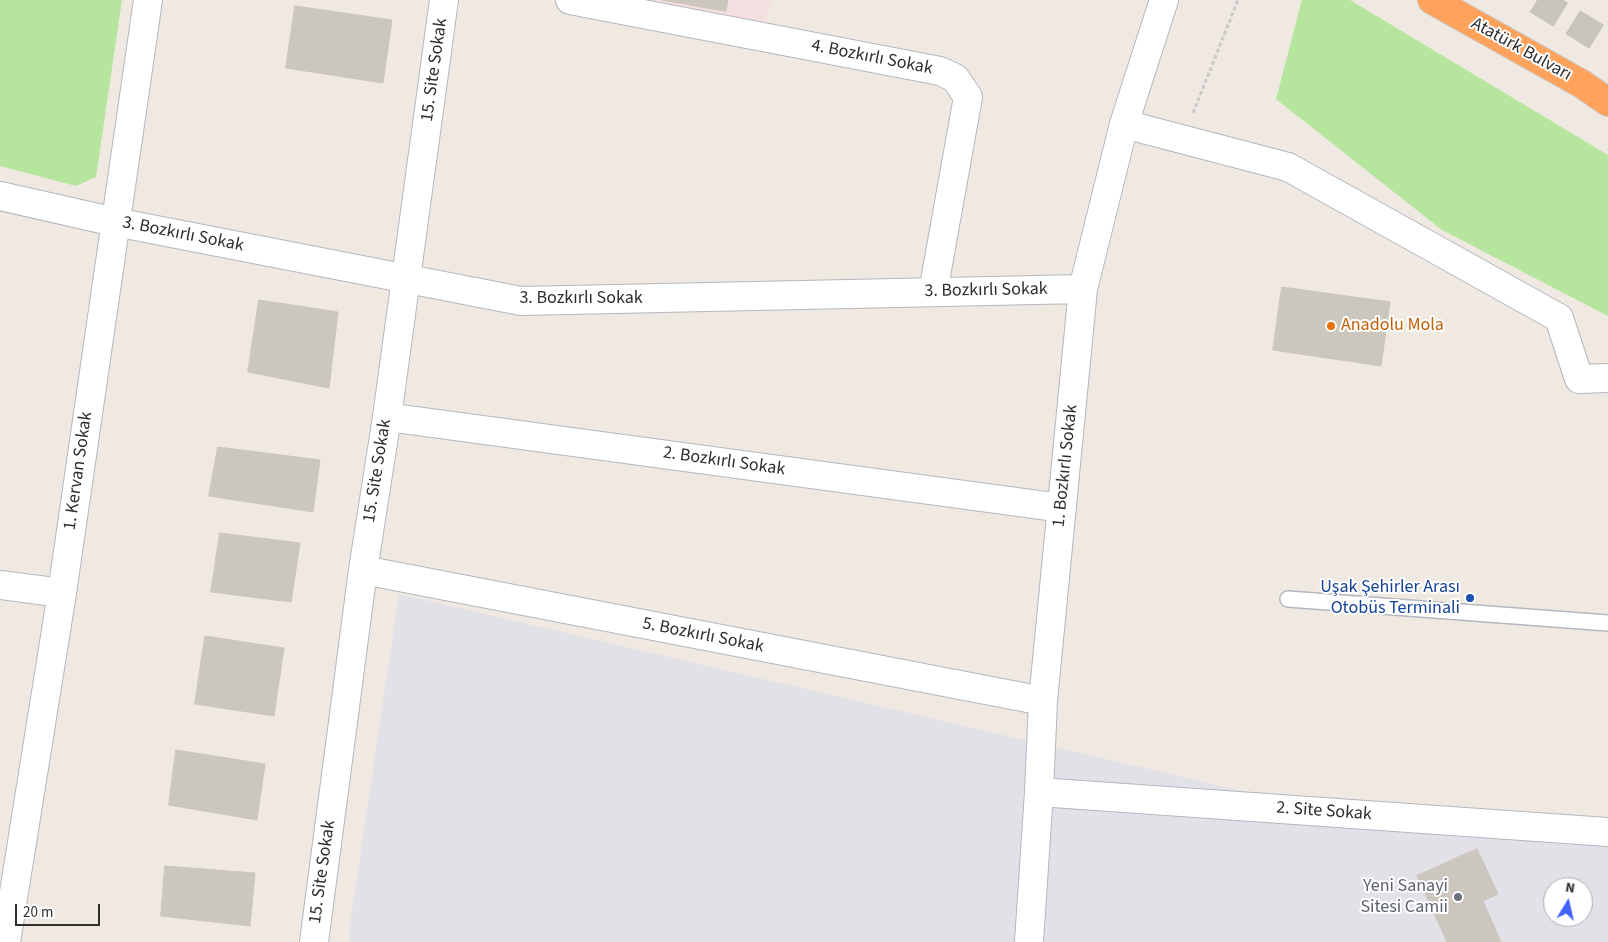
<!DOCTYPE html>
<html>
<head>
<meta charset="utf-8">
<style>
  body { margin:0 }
  #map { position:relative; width:1608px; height:942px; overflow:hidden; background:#efe9e1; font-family:"Source Sans 3",sans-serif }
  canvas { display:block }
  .north { position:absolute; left:1543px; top:877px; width:50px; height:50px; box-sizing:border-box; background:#fff; border:1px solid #ababab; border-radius:50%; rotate:9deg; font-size:14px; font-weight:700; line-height:20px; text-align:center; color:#2e2e2e }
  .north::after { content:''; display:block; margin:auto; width:18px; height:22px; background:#4264fb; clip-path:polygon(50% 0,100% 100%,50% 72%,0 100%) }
  .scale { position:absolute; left:15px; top:904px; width:85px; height:22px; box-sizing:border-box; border:2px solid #2e2e2e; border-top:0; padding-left:6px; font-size:15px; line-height:18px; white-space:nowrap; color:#2e2e2e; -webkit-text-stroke:4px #fff; paint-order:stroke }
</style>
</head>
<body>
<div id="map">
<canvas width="1608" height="942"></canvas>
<div class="north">N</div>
<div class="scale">20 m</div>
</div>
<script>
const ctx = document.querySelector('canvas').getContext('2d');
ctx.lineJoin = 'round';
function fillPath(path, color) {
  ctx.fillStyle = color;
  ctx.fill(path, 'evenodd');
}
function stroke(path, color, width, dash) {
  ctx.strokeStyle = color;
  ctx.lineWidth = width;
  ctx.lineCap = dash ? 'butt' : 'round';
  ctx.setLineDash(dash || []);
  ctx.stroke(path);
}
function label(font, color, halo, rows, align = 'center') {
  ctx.font = font + ' "Source Sans 3",sans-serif';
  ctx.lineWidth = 4;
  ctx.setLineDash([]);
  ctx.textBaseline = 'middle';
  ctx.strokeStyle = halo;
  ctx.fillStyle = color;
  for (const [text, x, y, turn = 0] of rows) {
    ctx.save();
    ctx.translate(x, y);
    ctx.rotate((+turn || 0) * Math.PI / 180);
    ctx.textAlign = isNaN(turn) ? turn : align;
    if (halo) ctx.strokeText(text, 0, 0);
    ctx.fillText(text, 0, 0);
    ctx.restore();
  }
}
fillPath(new Path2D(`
  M399 594 1427 834 1608 847V942H349L351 918ZM1553 887H1583V917H1553Z`), '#e3e1e8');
fillPath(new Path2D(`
  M628 0H770L766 22Z`), '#f5dfe0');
fillPath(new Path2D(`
  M0 0H122L96 177 76 186 0 166Z
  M1302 0H1350L1608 155V316L1442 230 1276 99Z`), '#b6e59e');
const building = new Path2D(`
  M662 0H728L726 11Z
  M295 6 392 20 383 83 286 68Z
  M1282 287 1390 302 1381 366 1273 350Z
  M259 300 338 312 329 388 248 372Z
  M218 447 320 460 313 512 209 496Z
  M220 533 300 543 291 602 211 592Z
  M205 636 284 648 274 716 195 704Z
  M176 750 265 764 257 820 169 805Z
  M1477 849 1498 894 1483 901 1501 942H1447L1417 876Z
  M165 866 255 873 250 926 161 916Z`);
fillPath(building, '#cbc7bf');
stroke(building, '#cbc5ba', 1);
stroke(new Path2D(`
  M1537 0 1608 44`), '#c8c4bd', 28, [28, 14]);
const lane = new Path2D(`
  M1288 599 1608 623`);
const street = new Path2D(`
  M570 0 940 71 955 78 968 97 933 292
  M1124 124 1288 167 1559 318 1579 379 1608 378
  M0 196 115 222 521 301 1083 289
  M387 417 1062 508
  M363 570 1043 701
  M0 585 62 593
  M1039 792 1608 832
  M6 942 62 593 148 0
  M314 942 363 570 387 417 444 0
  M1029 942 1039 792 1043 701 1083 289 1124 124 1164 0`);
const highway = new Path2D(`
  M1432 0 1582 84 1608 102`);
stroke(lane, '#b4b7c1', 18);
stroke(street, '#b4b7c1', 30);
stroke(highway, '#c9c9c9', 30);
stroke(new Path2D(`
  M1193 113 1238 0`), '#c9c9c9', 3, [4, 2.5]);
stroke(lane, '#fff', 15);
stroke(street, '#fff', 28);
stroke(highway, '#ffa35c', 28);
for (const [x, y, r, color] of [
  [1331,326,5,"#e8710a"],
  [1470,598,5,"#1a4fb4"],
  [1458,897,5,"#6b7280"]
]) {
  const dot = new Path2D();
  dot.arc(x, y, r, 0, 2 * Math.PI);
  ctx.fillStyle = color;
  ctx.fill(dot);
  stroke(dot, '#fff', 2);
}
label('18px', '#2e2e2e', '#fff', [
  ["Atatürk Bulvarı",1521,50,29],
  ["4. Bozkırlı Sokak",872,58,11],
  ["15. Site Sokak",435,70,-82],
  ["3. Bozkırlı Sokak",183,235,11],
  ["3. Bozkırlı Sokak",986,291,-1],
  ["3. Bozkırlı Sokak",581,299],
  ["2. Bozkırlı Sokak",724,462,8],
  ["1. Bozkırlı Sokak",1066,466,-84],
  ["1. Kervan Sokak",79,471,-82],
  ["15. Site Sokak",378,471,-81],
  ["5. Bozkırlı Sokak",703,636,11],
  ["2. Site Sokak",1324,812,4],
  ["15. Site Sokak",323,872,-82]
]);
label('18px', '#c56008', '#fff', [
  ["Anadolu Mola",1341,326]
], 'left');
label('18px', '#164399', '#fff', [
  ["Uşak Şehirler Arası",1460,588],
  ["Otobüs Terminali",1460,609]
], 'right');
label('18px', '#5b616d', '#fff', [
  ["Yeni Sanayi",1448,887],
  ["Sitesi Camii",1448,908]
], 'right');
</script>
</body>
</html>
